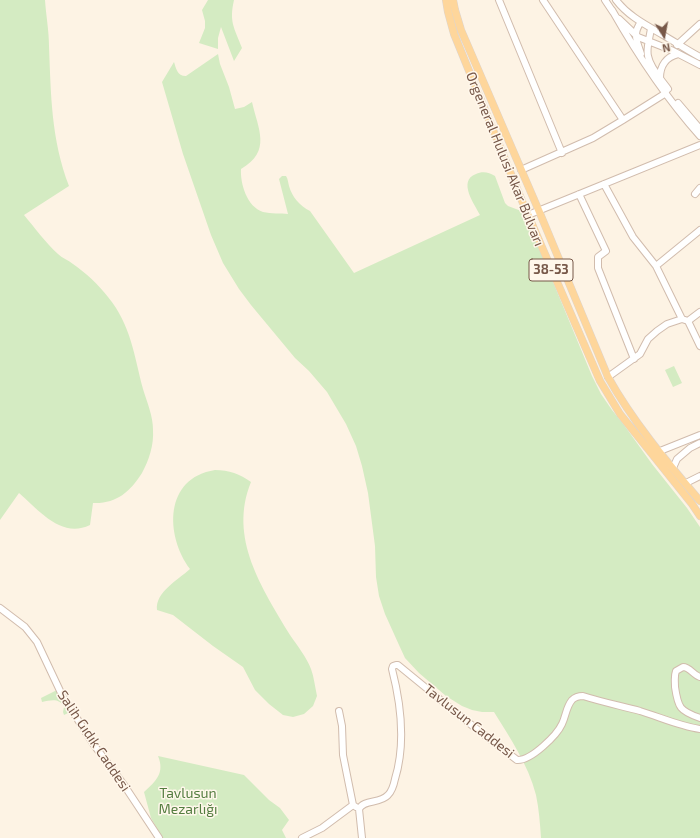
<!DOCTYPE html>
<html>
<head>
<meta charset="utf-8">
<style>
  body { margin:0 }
  #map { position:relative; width:700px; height:838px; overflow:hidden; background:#fdf3e4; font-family:"Exo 2",sans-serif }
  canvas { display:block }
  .north { position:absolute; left:644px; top:16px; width:40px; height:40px; -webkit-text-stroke:3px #fff7eb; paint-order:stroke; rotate:169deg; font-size:11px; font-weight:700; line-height:16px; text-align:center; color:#775849 }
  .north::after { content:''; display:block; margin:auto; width:14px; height:18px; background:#775849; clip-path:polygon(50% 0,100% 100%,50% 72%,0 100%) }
</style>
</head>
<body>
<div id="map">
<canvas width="700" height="838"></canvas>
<div class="north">N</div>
</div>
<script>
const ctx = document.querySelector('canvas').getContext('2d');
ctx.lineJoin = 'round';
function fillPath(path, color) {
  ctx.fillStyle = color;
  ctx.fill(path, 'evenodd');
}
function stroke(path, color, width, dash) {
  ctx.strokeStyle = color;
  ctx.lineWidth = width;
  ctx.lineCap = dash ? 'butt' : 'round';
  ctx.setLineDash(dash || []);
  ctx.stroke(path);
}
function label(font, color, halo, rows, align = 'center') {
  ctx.font = font + ' "Exo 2",sans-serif';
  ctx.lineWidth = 3;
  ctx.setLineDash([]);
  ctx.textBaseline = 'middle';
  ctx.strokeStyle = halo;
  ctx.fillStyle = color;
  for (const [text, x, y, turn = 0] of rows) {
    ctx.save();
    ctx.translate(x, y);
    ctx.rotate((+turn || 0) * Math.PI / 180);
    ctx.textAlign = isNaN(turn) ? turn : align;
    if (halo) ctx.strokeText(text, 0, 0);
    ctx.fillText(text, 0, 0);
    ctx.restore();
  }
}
fillPath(new Path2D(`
  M0 0H45C46 15 49 31 49 46 51 95 51 139 69 186L24 215C34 227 46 243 58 254 62 258 68 260 73 264 86 273 98 284 108 297 131 325 134 355 143 389 147 402 153 416 153 430 154 445 149 460 142 473 130 492 116 504 93 503L90 525C61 539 39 510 19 493L0 520Z
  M208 0H234C229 22 234 27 242 48L234 61 221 27 218 38V49L199 43 205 28V21L202 10Z
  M218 54 220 64 229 87 235 109 244 107 252 102C258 129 272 151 241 169 240 183 247 207 263 212 271 214 281 213 288 214L279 179 282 176H286C288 179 288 182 289 186 292 197 300 206 310 211L354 273 480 215C475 205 457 181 476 174 482 171 489 172 495 176L505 203 508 206 524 212 592 376 601 394 612 410 624 425 652 464 687 508 700 527V838H541C540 824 539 809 536 795 528 764 510 738 494 712H482L472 710 462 706 446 696 419 673 405 658 399 645 385 614 379 596 376 577 375 546 368 493 362 466 356 446 346 424 327 392 309 371 295 358 251 305 239 289 223 263 211 235 183 154 162 82 174 62C176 68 177 76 186 76Z
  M674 366 682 383 673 387 665 370Z
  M215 470C229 470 240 474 251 482 228 538 262 588 290 635 297 645 307 658 311 669 314 677 315 687 317 696L313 706 304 714 293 717 283 715 269 704 255 690 243 667 213 646 173 615 157 610C155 592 178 580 190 569 165 535 164 478 215 470Z
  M57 690 70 712 64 715 63 712 64 707C59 698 52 700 42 702L41 698Z
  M158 756 244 775 269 800 280 808 289 820 282 830 286 838H161L162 837 151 818 144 792C156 781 165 773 158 756Z`), '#d4ebc2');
const minor = new Path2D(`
  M499 0 562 153
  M543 0 623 120
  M605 0 613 12
  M616 0C628 16 646 25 663 35 675 42 687 50 700 57
  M612 10C637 54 666 98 700 136
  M619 19 638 37 671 50 700 65
  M651 28C650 37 646 48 648 56 650 68 661 79 668 89
  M677 45 700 24
  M641 54C637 41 632 34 641 22
  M660 78C660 66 666 57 678 54
  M678 103 700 129
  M521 170 593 138 623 120 666 93
  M604 184 633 237 656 266
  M579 194 606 251 598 257V268L634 359
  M695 194 700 188
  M528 215 700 145
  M700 312 688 321 700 346
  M688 321 682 319 656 266 700 230
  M608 377 640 354 648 339 657 331 667 324 682 319
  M660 451 700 435
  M673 468 677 459 690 448 700 443
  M686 483 700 476
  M0 608 25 627 37 642 62 695 94 745 124 785 159 838
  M700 677C693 675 690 667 683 667L676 671C674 676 675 681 675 687 678 708 680 711 700 718
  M339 711 342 726 343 755 353 805
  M302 838 322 828 353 805 356 807
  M362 838 359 809C364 799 380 804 388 795 392 791 394 784 395 779 406 743 401 704 392 669L393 666 396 665H398L469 723 517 760C531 761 557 735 562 724 566 716 566 707 572 700 575 697 578 696 583 696 602 702 621 706 640 711 660 717 679 726 700 729`);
const major = new Path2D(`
  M446 0 448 12 454 34 522 201 600 381 620 414 692 504 700 516
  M453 0 455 10 461 30 539 211 608 377C633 422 667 462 700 501`);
stroke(minor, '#d1bcad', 8);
stroke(major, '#dcd4d0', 8);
stroke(minor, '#fff', 6);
stroke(major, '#fed69b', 7);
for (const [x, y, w] of [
  [551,270,44]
]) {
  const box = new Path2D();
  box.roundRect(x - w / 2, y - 11, w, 22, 3);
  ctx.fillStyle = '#fff7eb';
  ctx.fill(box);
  stroke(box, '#775849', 1);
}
label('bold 13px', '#775849', null, [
  ["38-53",551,270]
]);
label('14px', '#775849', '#fff7eb', [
  ["Orgeneral Hulusi Akar Bulvarı",505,159,68],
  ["Tavlusun Caddesi",469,721,38],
  ["Salih Gıdık Caddesi",94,741,56]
]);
label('14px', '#547d40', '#fff7eb', [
  ["Tavlusun",188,793],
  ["Mezarlığı",188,809]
]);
</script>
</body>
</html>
